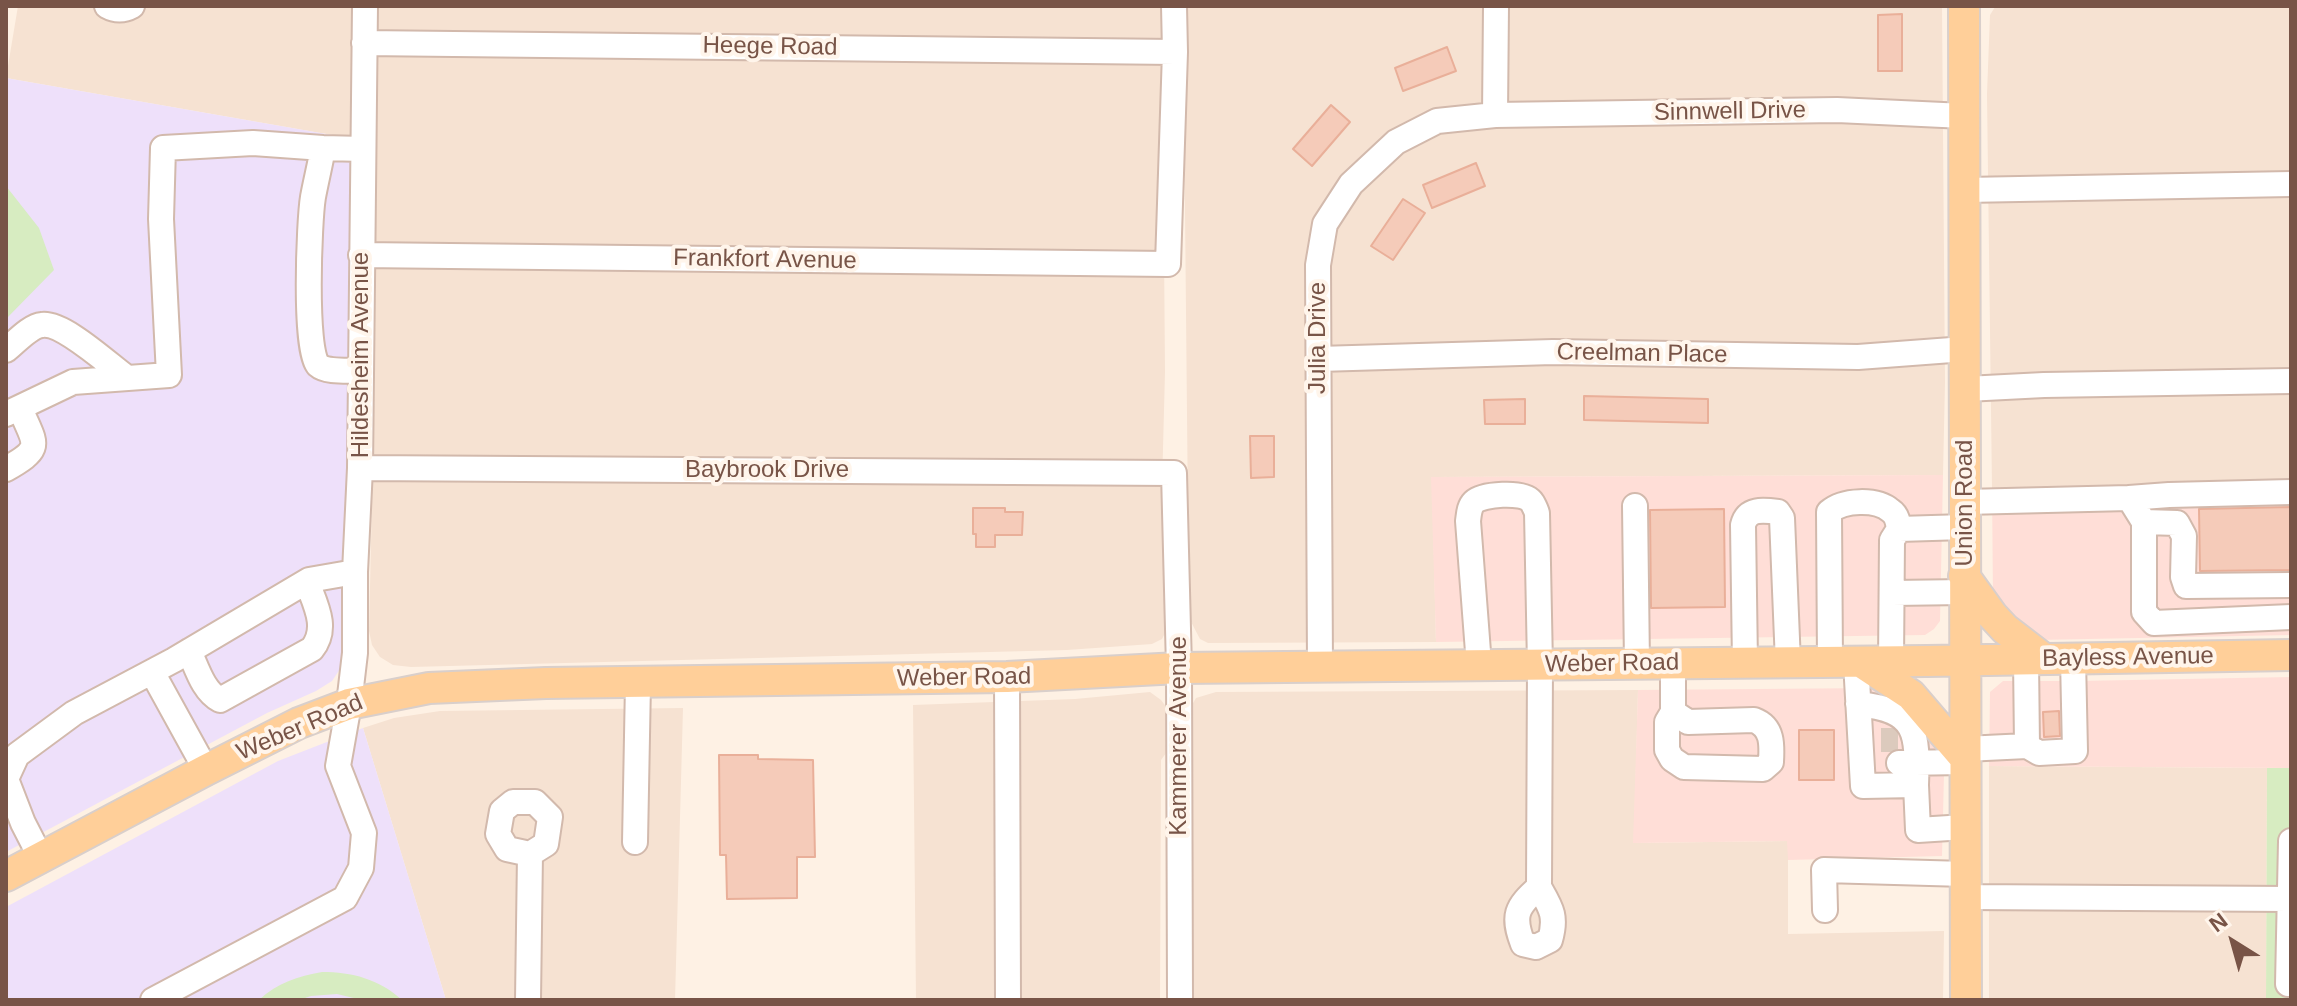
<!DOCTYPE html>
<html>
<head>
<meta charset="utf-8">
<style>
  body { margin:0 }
  #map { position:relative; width:2297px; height:1006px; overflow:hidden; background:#fef1e4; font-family:Arial,sans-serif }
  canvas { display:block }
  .frame { position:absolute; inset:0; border:8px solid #785447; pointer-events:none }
  .north { position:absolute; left:2193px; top:902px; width:80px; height:80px; -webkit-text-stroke:6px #fff5eb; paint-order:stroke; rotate:323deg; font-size:22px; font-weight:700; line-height:32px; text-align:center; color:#785447 }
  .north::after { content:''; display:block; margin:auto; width:28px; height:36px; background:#785447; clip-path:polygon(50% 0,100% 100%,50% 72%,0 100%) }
</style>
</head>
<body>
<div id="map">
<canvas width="2297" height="1006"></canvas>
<div class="frame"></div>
<div class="north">N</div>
</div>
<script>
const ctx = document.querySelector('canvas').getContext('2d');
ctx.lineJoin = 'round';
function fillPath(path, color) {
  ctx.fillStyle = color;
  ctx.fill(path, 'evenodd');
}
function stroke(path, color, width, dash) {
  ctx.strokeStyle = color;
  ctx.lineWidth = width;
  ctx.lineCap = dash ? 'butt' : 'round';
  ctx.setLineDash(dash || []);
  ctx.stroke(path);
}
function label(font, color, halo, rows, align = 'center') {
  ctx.font = font + ' Arial,sans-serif';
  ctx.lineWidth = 8;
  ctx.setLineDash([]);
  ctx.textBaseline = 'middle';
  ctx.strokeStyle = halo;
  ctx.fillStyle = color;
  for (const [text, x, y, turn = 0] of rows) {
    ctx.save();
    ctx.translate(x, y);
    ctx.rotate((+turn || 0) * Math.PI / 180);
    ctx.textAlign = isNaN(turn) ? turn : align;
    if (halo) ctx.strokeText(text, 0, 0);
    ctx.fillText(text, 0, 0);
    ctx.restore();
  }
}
fillPath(new Path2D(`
  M18 6H355V139L6 78Z
  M376 6H1162L1165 372 1162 487 1166 495 1167 629 1162 639 1152 644 1067 650 411 667 393 665 380 657 372 645 369 631 375 368Z
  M1183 6H1942L1945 382 1943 475 1432 477 1436 642 1208 643 1200 639 1189 618Z
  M1999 6H2291V482L1992 488 1987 94 1990 15 1995 7Z
  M1638 690 1634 843 1788 841V934L1944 931 1943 1000H1189V710L1196 698 1216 692Z
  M1150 692 1161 700 1167 708 1169 749 1161 760 1160 1000H916L913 705 1075 699Z
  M683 708 675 1000H446L363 728 394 718 440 711Z
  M1989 766 2267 768 2266 1000H1989Z`), '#f6e2d2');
fillPath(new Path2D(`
  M1943 475 1940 621 1934 629 1925 635 1436 642 1431 477Z
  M2291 482V635L2037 640 1993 600 1992 488Z
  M2291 677V768L1989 766 1990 692 2003 681H2079Z
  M1877 688 1937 739 1944 774 1942 856 1788 860 1787 841 1633 843 1638 690Z`), '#ffded7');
fillPath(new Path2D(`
  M6 78 355 139 352 472 344 535 342 651 340 669 332 681 316 691 267 713 6 852Z
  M363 728 446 1000H6V907L278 761Z`), '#eee0fa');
fillPath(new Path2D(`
  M6 186 39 228 54 270 6 319Z
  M2267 768H2291V1000H2266Z
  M322 972C352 972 379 979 402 1000H362L337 994 311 996 299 1000H259C277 983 298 976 322 972Z`), '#d7ecc1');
const building = new Path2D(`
  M1902 14V71H1878V15Z
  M1447 47 1456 71 1403 91 1395 68Z
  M1331 105 1350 122 1312 166 1293 149Z
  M1476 163 1485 186 1432 208 1423 185Z
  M1403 199 1425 213 1393 260 1371 246Z
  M1584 396 1708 399V423L1584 420Z
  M1525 399V424H1485L1484 400Z
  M1250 436H1274V477L1251 478Z
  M2291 507 2290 570 2200 571 2199 509Z
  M973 508H1005V512H1023L1022 535H995V547H976V534H973Z
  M1724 509 1725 607 1651 608 1650 510Z
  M2059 711 2060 736 2044 737 2043 712Z
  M1799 730H1834V780H1799Z
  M719 755H758V759L813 760 815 857H797V898L727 899 726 855H720Z`);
fillPath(building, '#f5cbb9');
stroke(building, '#e9af99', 2);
stroke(new Path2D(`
  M1881 740H1898`), '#dccabd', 24, [24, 12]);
const minor = new Path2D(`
  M107 6C116 11 123 11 132 6
  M364 43 1175 52
  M1495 115 1496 6
  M323 148C320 165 316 181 313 197 309 221 304 351 318 365 327 373 350 370 361 371
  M1965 190 2291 184
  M361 255 1168 264 1175 52 1174 6
  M6 350C16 342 30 326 42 325 63 322 108 364 126 377
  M1319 359 1553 352 1858 357 1965 349
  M1966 389 2044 385 2291 381
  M6 414 73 382 169 375 161 219 163 148 253 143 323 148 363 149
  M360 468 1174 473 1179 668 1180 1000
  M6 469C45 447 35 445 20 408
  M2129 498 2169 495 2291 492
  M1965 502 2129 498 2144 522
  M1635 506 1637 664
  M2291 585 2186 586 2183 577 2184 536 2177 523 2144 522V612L2154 623 2291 617
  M1892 593 1965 592
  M189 651C197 668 203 691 220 700L312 649C329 628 315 604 307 582
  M1830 662 1829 512C1843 500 1876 498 1891 511 1897 515 1898 522 1899 529L1965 527
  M1856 662 1863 786 1916 785 1918 830 1965 827
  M1891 662 1892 540 1899 529
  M1745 663 1743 525C1747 508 1763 510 1778 512L1782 518 1788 663
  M1479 665 1468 521C1469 514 1469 507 1474 502 1482 494 1523 491 1531 501 1532 501 1537 512 1537 513L1540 665 1539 887C1516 907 1512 916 1523 944L1536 947 1550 940C1557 916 1551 908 1539 887
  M1320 666 1318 265 1325 224 1351 184 1396 142 1437 121 1495 115 1837 110 1964 116
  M152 672 206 770
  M1007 677 1008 1000
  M1858 704C1918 710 1918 733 1916 785
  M1673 712 1688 722 1754 720C1773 727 1772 745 1771 762L1763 769 1684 767 1672 759 1667 750V722L1673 712V663
  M2027 746 2039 753 2075 751 2073 659
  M1965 749 2027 746 2026 659
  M1899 763 1965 762
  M513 802H535L550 817 546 844 530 854 507 849 498 834 502 811Z
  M2291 841 2288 984H2291
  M635 842 638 683
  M41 858 23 823 6 779 17 755 74 713 174 660 309 580 355 572
  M1966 897 2289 899
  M1825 910 1824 870 1965 874
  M153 1000 345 898 361 868 364 833 338 766 349 704 355 653V572L360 468 365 6
  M528 1000 530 854`);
const major = new Path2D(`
  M1964 6 1966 1000
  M1964 576 1992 615 2005 629 2044 659
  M1861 662 1911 695 1965 758
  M6 876 206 770 299 723 349 704 429 688 546 683 1007 677 1179 668 1927 661 2291 655`);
stroke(minor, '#d2b9ac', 28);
stroke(major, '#d9cfcb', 34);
stroke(minor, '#fff', 24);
stroke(major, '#ffcf99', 30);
label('24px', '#785447', '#fff5eb', [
  ["Heege Road",770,47,1],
  ["Sinnwell Drive",1730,112,-1],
  ["Frankfort Avenue",765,260,1],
  ["Julia Drive",1318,338,-90],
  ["Creelman Place",1642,354,1],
  ["Hildesheim Avenue",361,355,-90],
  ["Baybrook Drive",767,470],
  ["Union Road",1965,503,-90],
  ["Bayless Avenue",2128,658,-1],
  ["Weber Road",1612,664,-1],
  ["Weber Road",964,678,-1],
  ["Weber Road",300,728,-23],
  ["Kammerer Avenue",1179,736,-90]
]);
</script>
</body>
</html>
